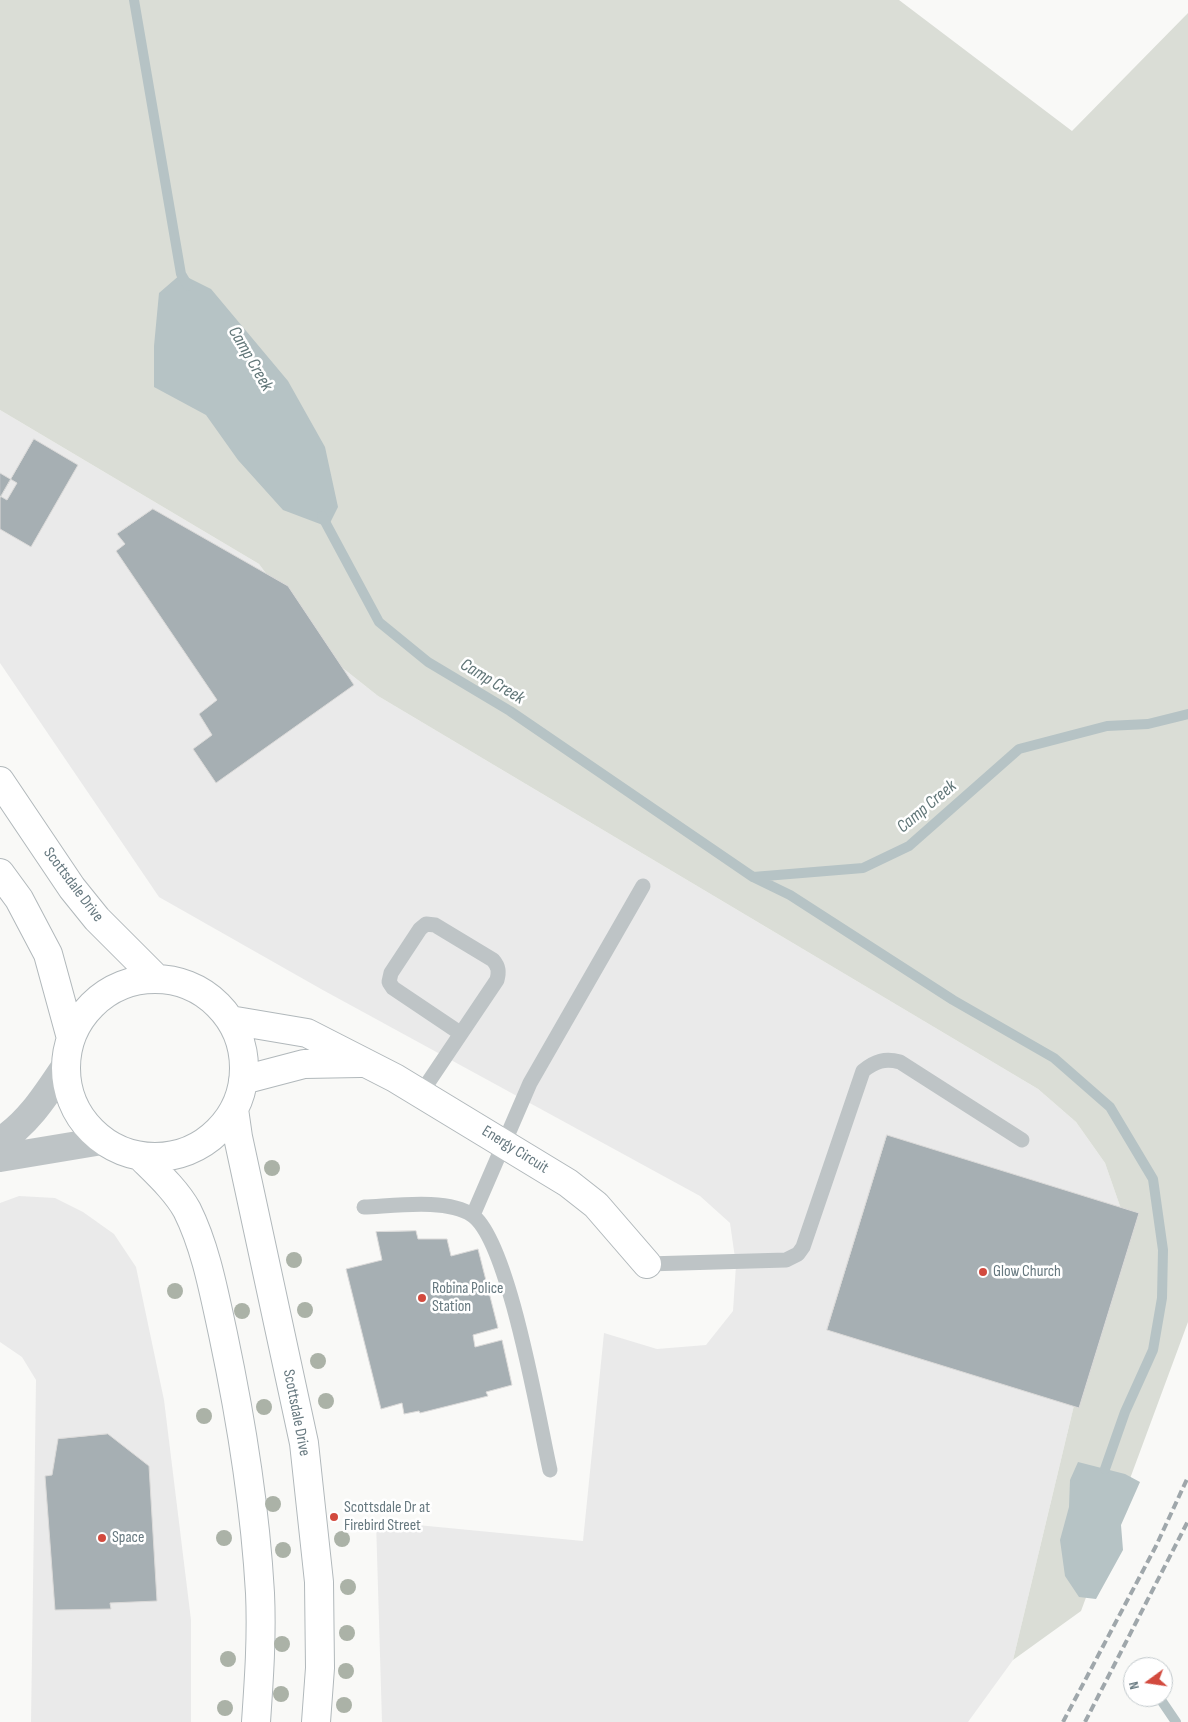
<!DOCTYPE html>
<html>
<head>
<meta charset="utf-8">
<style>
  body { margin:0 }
  #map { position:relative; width:1188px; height:1722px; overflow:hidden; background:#f9f9f7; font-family:"Sofia Sans Condensed",sans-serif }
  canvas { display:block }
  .north { position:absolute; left:1123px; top:1657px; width:50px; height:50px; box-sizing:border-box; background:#fff; border:1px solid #c2c9cc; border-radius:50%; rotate:256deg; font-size:14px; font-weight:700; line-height:20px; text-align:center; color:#66787f }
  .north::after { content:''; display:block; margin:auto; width:18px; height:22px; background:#d24a3e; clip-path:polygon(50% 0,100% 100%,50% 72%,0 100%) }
</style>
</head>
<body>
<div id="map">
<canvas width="1188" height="1722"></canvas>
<div class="north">N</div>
</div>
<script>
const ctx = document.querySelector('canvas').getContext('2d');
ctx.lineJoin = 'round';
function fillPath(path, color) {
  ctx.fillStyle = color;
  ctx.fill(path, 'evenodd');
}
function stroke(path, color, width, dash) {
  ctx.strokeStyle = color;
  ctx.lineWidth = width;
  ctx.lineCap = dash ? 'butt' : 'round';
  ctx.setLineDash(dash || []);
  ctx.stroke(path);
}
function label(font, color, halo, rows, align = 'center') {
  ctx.font = font + ' "Sofia Sans Condensed",sans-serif';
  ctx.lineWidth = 5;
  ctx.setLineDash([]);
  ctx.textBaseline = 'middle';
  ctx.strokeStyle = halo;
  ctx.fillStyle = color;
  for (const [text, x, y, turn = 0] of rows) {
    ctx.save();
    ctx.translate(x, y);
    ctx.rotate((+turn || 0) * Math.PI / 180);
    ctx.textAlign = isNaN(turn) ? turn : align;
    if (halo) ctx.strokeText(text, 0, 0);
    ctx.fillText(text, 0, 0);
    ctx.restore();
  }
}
fillPath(new Path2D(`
  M0 410 259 564 325 654 378 696 1038 1089 1076 1122 1105 1163 1121 1209 1013 1660 968 1722H382L376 1521 583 1541 604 1333 657 1349 706 1345 733 1311 736 1265 730 1223 700 1196 321 989 159 897 0 663Z
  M19 1196 55 1198 83 1212 114 1234 136 1267 164 1400 191 1620V1722H31L36 1380 22 1357 0 1342V1203Z`), '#eaeaea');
fillPath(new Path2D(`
  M0 0H899L1072 131 1188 13V1322L1081 1611 1013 1660 1121 1209 1105 1163 1076 1122 1038 1089 378 696 325 654 259 564 0 410Z`), '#daddd6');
fillPath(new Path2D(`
  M181 274 211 289 288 381 325 447 338 507 328 527 283 510 238 460 206 415 154 387V346L159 293Z
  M1078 1462 1125 1474 1140 1482 1121 1525 1123 1550 1096 1599 1079 1597 1065 1576 1060 1540 1069 1507 1070 1480Z`), '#b6c3c5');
stroke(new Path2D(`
  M134 0 181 274 188 286
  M322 516 379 622 428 662 510 711 753 877 863 868 909 846 1019 749 1107 726 1148 724 1188 714
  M753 877 790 895 953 1000 1054 1058 1110 1107 1153 1179 1163 1250 1162 1298 1153 1350 1125 1412 1105 1469
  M1159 1697 1176 1722`), '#b6c3c5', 10);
const building = new Path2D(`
  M34 439 78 465 31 547 0 529V498Z
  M0 473 17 483 7 500 0 496Z
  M153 509 288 586 354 685 216 783 193 749 212 735 199 714 217 700 116 551 125 544 117 534Z
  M887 1135 1139 1213 1079 1408 827 1330Z
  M416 1231 418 1239H447L451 1256 478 1249 498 1328 473 1335 475 1347 502 1340 512 1385 486 1392 488 1396 420 1413 419 1411 404 1414 402 1403 381 1409 346 1269 382 1260 376 1232Z
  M108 1434 149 1466 157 1601 110 1603 111 1609 55 1610 45 1476 52 1475 58 1439Z`);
fillPath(building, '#a6afb3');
stroke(building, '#dbdad9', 1);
const secondary = new Path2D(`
  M0 781 72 888 97 919 157 979
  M0 873 19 899 48 954 71 1038
  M66 1068a89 89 0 1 1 178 0a89 89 0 1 1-178 0Z
  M230 1020 307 1033 395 1078 568 1183 596 1205 647 1264
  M243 1080 304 1064 360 1063
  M234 1109 238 1137 304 1443 319 1582 320 1668 316 1722
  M140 1156C156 1172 176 1190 187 1210 206 1248 214 1293 223 1334 241 1419 255 1506 260 1593 262 1636 259 1679 256 1722`);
stroke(secondary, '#b1b8bb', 30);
stroke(new Path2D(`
  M421 1093 497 980C499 972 499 967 493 960L435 925 426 924 420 929 391 973 389 982 393 988 460 1033
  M364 1207C393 1206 447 1198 472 1215 509 1240 539 1422 550 1470
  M473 1215 530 1083 643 886
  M647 1264 786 1260 798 1254 803 1247 863 1071C875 1061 885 1058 900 1062L1022 1140`), '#bec4c6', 15);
stroke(new Path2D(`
  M0 1141C29 1123 47 1093 66 1065
  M0 1158 102 1141`), '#bec4c6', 28);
stroke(secondary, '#fff', 28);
stroke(new Path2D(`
  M1063 1722 1156 1546 1188 1477
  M1085 1722 1188 1521`), '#9fa7ab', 4, [8, 4]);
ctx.fillStyle = '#abb2a7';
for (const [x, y] of [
  [272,1168],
  [294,1260],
  [175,1291],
  [305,1310],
  [242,1311],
  [318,1361],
  [326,1401],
  [264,1407],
  [204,1416],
  [273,1504],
  [224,1538],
  [342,1539],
  [283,1550],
  [348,1587],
  [347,1633],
  [282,1644],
  [228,1659],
  [346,1671],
  [281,1694],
  [344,1705],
  [225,1708]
]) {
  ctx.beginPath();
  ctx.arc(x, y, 8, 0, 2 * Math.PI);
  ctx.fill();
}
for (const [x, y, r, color] of [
  [983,1272,5,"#d24a3e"],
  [422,1298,5,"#d24a3e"],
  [334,1517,5,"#d24a3e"],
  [102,1538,5,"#d24a3e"]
]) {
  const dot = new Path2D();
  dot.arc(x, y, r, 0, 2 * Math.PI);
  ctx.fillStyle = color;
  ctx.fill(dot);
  stroke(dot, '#fff', 2);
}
label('16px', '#66787f', '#fff', [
  ["Scottsdale Drive",73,885,53],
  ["Energy Circuit",515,1150,32],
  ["Scottsdale Drive",296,1413,79]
]);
label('16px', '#66787f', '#fff', [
  ["Glow Church",993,1272],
  ["Robina Police",432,1289],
  ["Station",432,1307],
  ["Scottsdale Dr at",344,1508],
  ["Firebird Street",344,1526],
  ["Space",112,1538]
], 'left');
label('italic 18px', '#617678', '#fff', [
  ["Camp Creek",250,359,60],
  ["Camp Creek",492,682,31],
  ["Camp Creek",927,807,-40]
]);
</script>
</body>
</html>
